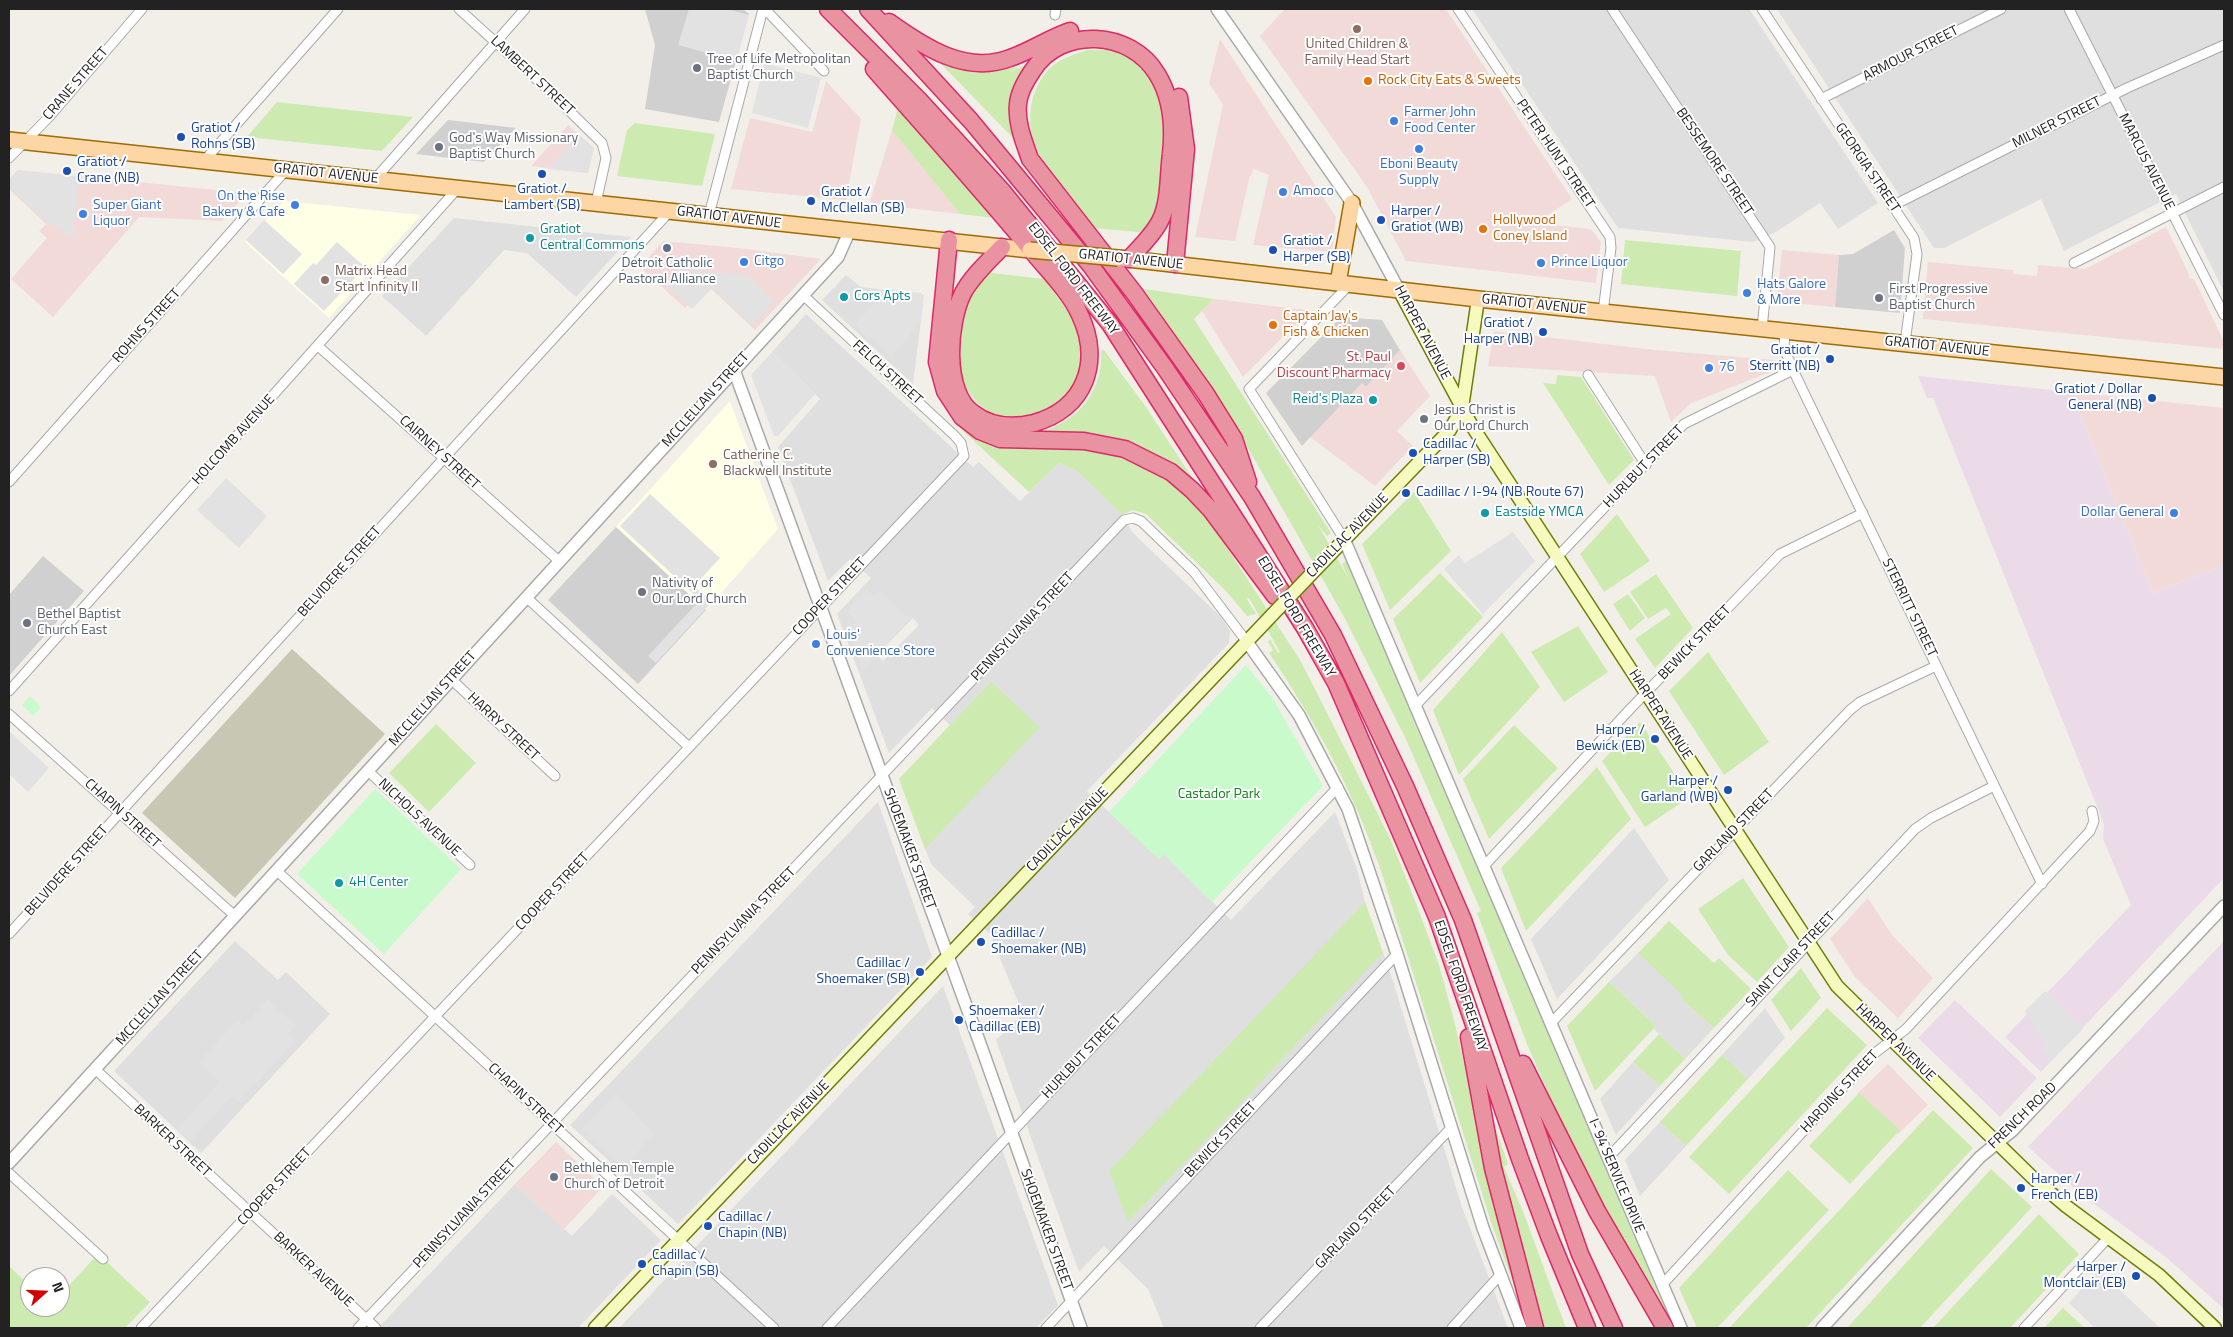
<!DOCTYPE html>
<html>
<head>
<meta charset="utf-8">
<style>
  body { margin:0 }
  #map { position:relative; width:2233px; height:1337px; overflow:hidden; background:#f2efe9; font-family:"Titillium Web",sans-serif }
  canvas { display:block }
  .frame { position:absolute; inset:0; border:10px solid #222; pointer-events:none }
  .north { position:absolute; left:20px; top:1267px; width:50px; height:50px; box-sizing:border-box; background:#fff; border:1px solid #a7a7a7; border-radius:50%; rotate:70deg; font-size:14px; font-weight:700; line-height:20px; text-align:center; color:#222 }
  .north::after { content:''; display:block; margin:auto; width:18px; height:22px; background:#d40000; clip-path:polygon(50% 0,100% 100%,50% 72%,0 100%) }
</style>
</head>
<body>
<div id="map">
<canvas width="2233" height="1337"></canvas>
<div class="frame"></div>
<div class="north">N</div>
</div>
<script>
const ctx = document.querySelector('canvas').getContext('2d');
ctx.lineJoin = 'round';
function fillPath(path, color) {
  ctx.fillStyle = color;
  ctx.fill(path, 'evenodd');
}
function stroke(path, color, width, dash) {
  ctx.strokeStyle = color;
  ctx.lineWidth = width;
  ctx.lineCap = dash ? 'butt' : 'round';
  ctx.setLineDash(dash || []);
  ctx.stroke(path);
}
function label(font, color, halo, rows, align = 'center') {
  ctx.font = font + ' "Titillium Web",sans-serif';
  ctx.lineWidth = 4;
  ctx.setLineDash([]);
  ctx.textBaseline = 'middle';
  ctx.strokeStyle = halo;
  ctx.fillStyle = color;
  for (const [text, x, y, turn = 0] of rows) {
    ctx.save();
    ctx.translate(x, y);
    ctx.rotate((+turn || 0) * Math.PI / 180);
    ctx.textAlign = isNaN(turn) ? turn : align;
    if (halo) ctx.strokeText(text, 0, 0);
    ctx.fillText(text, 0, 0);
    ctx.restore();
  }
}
fillPath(new Path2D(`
  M1472 9H1749L1878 203 1838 229 1820 203 1776 232 1753 242 1618 228Z
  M1777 9H2224V292L2176 194 2064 251 2041 199 1944 248H1934Z
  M454 218 631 237 576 297 527 253 504 250 426 336 382 296Z
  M846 275 861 287 924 295 913 384 822 300Z
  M806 314 973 467 979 462 1020 501 1059 463 1077 471 1122 515 1133 533 1221 617 1230 631 1229 643 1087 791 1159 859 1164 854 1231 920 1335 812 1357 869 1365 902 1393 981 1462 1207 1508 1328H1164L1148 1289 1104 1246 1079 1272 996 1040 1023 1014 990 934 968 914 975 907 931 864 899 779 950 725 932 708 889 753 837 614 871 578 850 559 828 581 778 447 820 399 772 352ZM913 618 919 625 883 661 877 655Z
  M878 802 932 957 678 1224 570 1125Z
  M1634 828 1669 880 1557 999 1531 939Z
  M235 941 278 980 286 972 330 1014 201 1153 114 1071Z
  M1638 953 1684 996 1681 999 1714 1028 1685 1059 1654 1029 1656 1026 1609 982Z
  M943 986 1058 1305 1036 1328H619Z
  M1765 1008 1785 1038 1748 1079 1722 1055Z
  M1633 1062 1660 1086 1616 1135 1600 1099Z
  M1660 1122 1686 1146 1640 1196 1625 1160Z
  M515 1184 572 1236 612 1194 661 1240 578 1328H378Z`), '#e0dfdf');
fillPath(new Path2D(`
  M1285 9H1446L1572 199 1536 223 1591 229 1601 242 1596 283 1406 261 1367 187 1260 36Z
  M1220 39 1336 217 1332 252 1253 245 1269 175 1254 169 1249 179 1235 241 1195 237 1223 105 1209 83Z
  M826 81 861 119 846 200 731 189 750 118 812 132Z
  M568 125 594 148 588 173 531 166Z
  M892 130 960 214 872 204 870 201Z
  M18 170 247 193 222 221 139 217 53 317 11 279 47 238 39 231 46 224 9 189V179Z
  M2166 227 2189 274V278L2194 279 2224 342V349L1923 319 1928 262 2013 270V274L2037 276 2038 265 2085 269Z
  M663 241 739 248 821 259 755 330 706 284 685 308 640 267Z
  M1782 250 1839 255 1835 307 1777 302Z
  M1214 299 1306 310 1305 315 1243 377 1202 311Z
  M1494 331 1655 350 1775 360 1778 369 1691 403 1671 422 1655 376 1488 366Z
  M1400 350 1430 396 1397 431 1413 446 1375 486 1310 437 1362 383 1366 387Z
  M2071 392 2224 408V565L2153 593Z
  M1868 898 1892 935 1933 978 1898 1018 1855 977 1830 939Z
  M1888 1064 1928 1105 1898 1134 1858 1093Z
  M556 1142 603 1187 564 1229 515 1184Z`), '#f2dad9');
fillPath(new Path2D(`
  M1918 376 2071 392 2153 593 2224 565V878L2041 1072 2005 1037 2131 905 2103 839 2104 824 1933 398H1927Z
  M2224 941V1309L2167 1258 2081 1194 2028 1147Z
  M1955 1000 2037 1078 2000 1117 1918 1038Z`), '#ebdbe8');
fillPath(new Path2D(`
  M284 201 421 215 329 318 245 242Z
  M730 401 778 529 706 610 616 527Z`), '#ffffe5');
fillPath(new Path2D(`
  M645 9H743L749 14 719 122 645 109 655 45Z
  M448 120 516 128 484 162 416 154Z
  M1894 230 1905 248 1900 313 1835 307 1839 255 1853 254Z
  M1341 317 1382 320 1400 350 1366 387 1362 383 1302 446 1266 393Z
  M616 527 706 610 638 684 548 600Z
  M43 556 84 591 9 676V595Z`), '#d0d0d0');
fillPath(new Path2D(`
  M292 649 385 734 235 898 142 813Z`), '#c7c7b4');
fillPath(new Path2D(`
  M1087 50H1107L1128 56 1145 67 1155 79 1166 114 1156 225 1150 233 1092 228C1073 204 1050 179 1037 150 1026 124 1028 94 1047 71 1056 60 1073 55 1087 50Z
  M939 62C966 73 990 74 1019 66L1009 72 1030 63 1032 70 1018 143Z
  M277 102 413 117 382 151 247 137Z
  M899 104 995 218 960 214 892 130Z
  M635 123 715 134 702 186 617 176 627 130Z
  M1625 240 1741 251 1737 296 1621 284Z
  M974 271 1045 279 1075 322 1085 354 1078 387 1057 407 1015 421 998 417 978 404 965 387 959 368 958 355 968 280Z
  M1144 289 1214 299 1194 319 1331 533 1327 536 1318 525 1349 579 1342 564 1348 559 1669 1318 1611 1222 1564 1130 1527 1044 1477 913 1481 911 1405 737 1343 615 1224 406Z
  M1101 350H1104L1146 407 1197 485 1179 471 1031 434C1073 426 1104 395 1101 350Z
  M1557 375 1581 377 1634 460 1609 485 1543 383 1556 384Z
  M965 429 989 443 1009 448 1092 449 1138 462 1155 470 1193 499 1225 540 1224 543 1300 660 1317 693 1390 838 1414 898 1439 965 1453 1016 1520 1302 1491 1222 1381 871C1353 790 1316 723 1269 653L1273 650 1268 642 1270 639 1278 653 1280 652 1249 598 1247 599 1256 614 1247 616 1225 590 1146 514 1133 510 1122 515 1077 471 1059 463 1029 492 963 431Z
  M1414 492 1451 551 1390 610 1362 544Z
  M1617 514 1650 561 1604 592 1580 554Z
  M1440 573 1483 617 1420 683 1393 619Z
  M1656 574 1693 628 1655 668 1635 639 1671 614 1666 608 1648 619 1630 592Z
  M1628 594 1645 618 1630 631 1613 604Z
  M1578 626 1608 672 1564 702 1531 652Z
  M1502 632 1540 687 1459 775 1433 710Z
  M1708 652 1769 742 1724 775 1669 691Z
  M991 682 1040 727 925 849 899 779Z
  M1640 722 1690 797 1645 827 1602 761Z
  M436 724 476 763 429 812 389 773Z
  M1514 725 1558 768 1489 839 1463 779Z
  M1597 767 1631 819 1526 931 1501 868Z
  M1743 878 1789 947 1757 982 1728 955 1698 909Z
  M1365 902 1383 953 1128 1222 1109 1171Z
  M1669 921 1714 963 1719 958 1751 989 1714 1028 1681 999 1683 996 1638 953Z
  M1801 968 1821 998 1791 1031 1771 1000Z
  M1609 982 1656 1026 1595 1091 1567 1026Z
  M1827 1008 1867 1045 1729 1194 1689 1157Z
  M1659 1034 1685 1059 1660 1086 1633 1062Z
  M1722 1055 1748 1079 1686 1146 1660 1122Z
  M1859 1093 1900 1130 1850 1184 1809 1146Z
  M1933 1110 1973 1148 1806 1328H1729Z
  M1496 1129 1508 1164 1504 1167 1524 1214 1566 1328H1545L1518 1234 1492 1130Z
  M1991 1169 2032 1207 1920 1328H1847Z
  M1788 1170 1829 1210 1717 1328H1697L1679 1288Z
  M2039 1214 2079 1254 2010 1328H1933Z
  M98 1254 150 1302 125 1328H9V1266L30 1286V1307H60V1295Z
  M2063 1308 2085 1328H2044Z`), '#cdebb0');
fillPath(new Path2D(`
  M1246 665 1273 699 1323 786 1212 902 1164 854 1159 859 1109 812Z
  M30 696 41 707 33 716 22 705Z
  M375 789 461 869 384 954 297 874Z`), '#c8facc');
fillPath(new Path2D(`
  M689 9H727L749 15 736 61 678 45Z
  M764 63 821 78 808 128 752 113Z
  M578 134 594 148 588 173 548 169Z
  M17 171 79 177 73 237 46 221 9 188V180Z
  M264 220 302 254 283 274 246 240Z
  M337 242 365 267 324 311 294 284 313 263 316 265Z
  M678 269 748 275 773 302 752 326 712 288 692 309 664 285Z
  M888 289 921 293 923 298 921 322 891 357 854 325Z
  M772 352 815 394 778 436H774L751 375Z
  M226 478 267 516 239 548 197 510Z
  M650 494 720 558 694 586 712 602 656 663 648 656 700 600 620 526Z
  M1513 532 1535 561 1483 614 1444 569 1459 555 1465 563Z
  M867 590 874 596 880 590 910 619 863 669 847 626 855 623V620L846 612Z
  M9 731 49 768 28 792 9 774Z
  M2045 991 2083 1029 2052 1060 2041 1049 2045 1044 2025 1011Z
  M267 999 296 1026 288 1034 295 1041 239 1102 232 1096 191 1141 177 1129 220 1082 199 1062 237 1020 243 1025Z
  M616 1093 654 1134 623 1168 581 1130Z
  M2099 1270 2160 1328H2095L2069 1303Z`), '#e2e2e2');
const minor = new Path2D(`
  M459 9 547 89 602 143 606 158 596 203
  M765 9 824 71
  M1458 9 1610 237 1611 248 1603 312
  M1612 9 1770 247 1762 329
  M1762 9 1914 238 1917 254 1905 343
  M2069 9 2224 315
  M1055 15 1056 9
  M1821 99 2001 9
  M9 158 49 117 142 9
  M204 161 338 9
  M375 179 525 9
  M1892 206 2127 88 2224 45
  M709 215 763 9
  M2074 263 2224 187
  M1785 331 1784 348 1793 370 2042 884
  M318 346 559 561
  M1588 375 1646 465
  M9 482 286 170
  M1344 539 1249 389 1350 284
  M526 597 689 747
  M451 679 555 776
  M9 691 458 188
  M1416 705 1684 424 1793 370
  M9 714 235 916
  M368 771 470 865
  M1485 865 1632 707 1780 554 1863 513
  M277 871 774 1328
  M9 934 671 210
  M1552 1022 1850 710 1860 702 1936 666
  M95 1069 376 1328
  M1608 1158 1915 829 1931 818 1994 786
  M9 1173 103 1259
  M1662 1285 1875 1053 1906 1029 2090 831 2094 821 2092 811
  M141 1328 964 456 961 443 955 436 803 295
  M358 1328 1124 520 1133 518 1141 521 1194 572 1247 642
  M827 1328 1338 787
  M1046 1328 1397 954
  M1260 1328 1451 1128
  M1452 1328 1500 1275
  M2024 1328 2109 1237`);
const tertiary = new Path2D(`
  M1217 9 1352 203 1399 290
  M734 370 982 1049 1081 1328
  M1344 539 1681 1328
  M1247 642 1299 715 1348 809 1397 954 1483 1228 1521 1328
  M9 1163 838 257 850 230
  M1822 1328 1980 1157 2013 1130 2224 906`);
const secondary = new Path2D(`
  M1399 290 1472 426 1837 986 2032 1177 2066 1206 2159 1275 2215 1328
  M1317 568 1450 430 1462 408 1478 299
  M595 1328 1273 614`);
const primary = new Path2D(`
  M9 140 1030 250
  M1119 258 1478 299 2224 377
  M1338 283 1352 203`);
const motorway = new Path2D(`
  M828 9 919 100 1003 192 1110 324 1305 628 1336 683 1437 917 1520 1159 1549 1236 1587 1328
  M868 9 971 121 1091 266 1165 368 1252 497 1333 635 1405 786 1463 920 1580 1254 1614 1328
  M889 22C924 47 966 75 1010 58 1031 51 1049 38 1070 31
  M874 69C926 128 978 186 1028 246 1045 268 1069 290 1080 315 1102 362 1085 409 1034 423 1013 428 991 427 973 413 943 392 948 323 963 293 972 276 989 261 1002 247
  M949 240 937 362 945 391 962 417 980 431 1000 439 1084 441 1125 449 1171 472 1192 490 1211 510 1275 596
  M1129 259C1140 247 1153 235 1160 221 1170 202 1168 175 1171 154 1174 126 1172 98 1157 74 1131 30 1061 26 1033 70 1026 80 1019 92 1018 104 1016 123 1024 142 1030 159L1135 294 1206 394 1234 439 1248 482
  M1175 264 1186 149 1179 97
  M1469 1037 1493 1168 1535 1328
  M1523 1064 1597 1211 1665 1328`);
stroke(minor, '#a9a9a9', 11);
stroke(tertiary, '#a9a9a9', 14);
stroke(secondary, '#707d05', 15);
stroke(primary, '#a06b00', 18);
stroke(motorway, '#dc2a67', 19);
stroke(minor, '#fff', 9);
stroke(tertiary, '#fff', 11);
stroke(secondary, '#f7fabf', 12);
stroke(primary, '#fcd6a4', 15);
stroke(motorway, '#e892a2', 16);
const secondaryBridge = new Path2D(`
  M1273 614 1317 568`);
const primaryBridge = new Path2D(`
  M1030 250 1118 258`);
stroke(secondaryBridge, '#707d05', 15, []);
stroke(primaryBridge, '#a06b00', 18, []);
stroke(secondaryBridge, '#f7fabf', 12);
stroke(primaryBridge, '#fcd6a4', 15);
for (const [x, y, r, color] of [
  [1357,29,5,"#8d6e63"],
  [697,68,5,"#6b7280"],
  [1368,81,5,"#e8710a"],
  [1394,121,5,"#3f7fe0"],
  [181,137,5,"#1a4fb4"],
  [439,147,5,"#6b7280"],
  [1419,149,5,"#3f7fe0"],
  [67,171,5,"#1a4fb4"],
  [542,174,5,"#1a4fb4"],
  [1283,192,5,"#3f7fe0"],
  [811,201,5,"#1a4fb4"],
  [295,205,5,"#3f7fe0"],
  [83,214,5,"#3f7fe0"],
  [1381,220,5,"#1a4fb4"],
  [1483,229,5,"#e8710a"],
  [530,238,5,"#0f9aa8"],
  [667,248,5,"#5c6f8a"],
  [1273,250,5,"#1a4fb4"],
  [744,262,5,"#3f7fe0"],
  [1541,263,5,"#3f7fe0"],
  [325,280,5,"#8d6e63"],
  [1747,293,5,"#3f7fe0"],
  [844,297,5,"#0f9aa8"],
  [1879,298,5,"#6b7280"],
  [1273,325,5,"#e8710a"],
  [1543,332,5,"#1a4fb4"],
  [1830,359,5,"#1a4fb4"],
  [1401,366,5,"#e0444e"],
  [1709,368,5,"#3f7fe0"],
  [2152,398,5,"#1a4fb4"],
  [1373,400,5,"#0f9aa8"],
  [1424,419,5,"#6b7280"],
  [1413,453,5,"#1a4fb4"],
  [713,464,5,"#8d6e63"],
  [1406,493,5,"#1a4fb4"],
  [1485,513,5,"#0f9aa8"],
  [2174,513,5,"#3f7fe0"],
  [642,592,5,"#6b7280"],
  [27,623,5,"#6b7280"],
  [816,644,5,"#3f7fe0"],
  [1655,739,5,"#1a4fb4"],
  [1728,790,5,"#1a4fb4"],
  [339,883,5,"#0f9aa8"],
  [981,942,5,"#1a4fb4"],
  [920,972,5,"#1a4fb4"],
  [959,1020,5,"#1a4fb4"],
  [554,1177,5,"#6b7280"],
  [2021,1188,5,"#1a4fb4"],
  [708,1226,5,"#1a4fb4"],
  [642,1264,5,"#1a4fb4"],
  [2136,1276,5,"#1a4fb4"]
]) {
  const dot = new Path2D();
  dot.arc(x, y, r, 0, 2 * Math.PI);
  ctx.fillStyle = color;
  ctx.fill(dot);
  stroke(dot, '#fff', 2);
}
label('14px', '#785e54', '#fff', [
  ["United Children &",1357,45,"center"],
  ["Family Head Start",1357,61,"center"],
  ["Matrix Head",335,272],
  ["Start Infinity II",335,288],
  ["Catherine C.",723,456],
  ["Blackwell Institute",723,472]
], 'left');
label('14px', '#222', '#fff', [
  ["ARMOUR STREET",1911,54,-27],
  ["LAMBERT STREET",532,76,43],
  ["CRANE STREET",76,84,-49],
  ["MILNER STREET",2057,123,-27],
  ["PETER HUNT STREET",1555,154,56],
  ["BESSEMORE STREET",1714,162,56],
  ["MARCUS AVENUE",2146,162,63],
  ["GEORGIA STREET",1867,168,56],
  ["GRATIOT AVENUE",326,174,6],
  ["GRATIOT AVENUE",729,218,7],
  ["GRATIOT AVENUE",1131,260,6],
  ["EDSEL FORD FREEWAY",1073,279,52],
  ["GRATIOT AVENUE",1534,305,6],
  ["ROHNS STREET",147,326,-48],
  ["HARPER AVENUE",1422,333,62],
  ["GRATIOT AVENUE",1937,347,6],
  ["FELCH STREET",887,373,42],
  ["MCCLELLAN STREET",706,400,-48],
  ["HOLCOMB AVENUE",234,440,-48],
  ["CAIRNEY STREET",439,453,42],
  ["HURLBUT STREET",1644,467,-46],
  ["CADILLAC AVENUE",1348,536,-46],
  ["BELVIDERE STREET",340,572,-48],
  ["COOPER STREET",830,597,-47],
  ["STERRITT STREET",1909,608,64],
  ["EDSEL FORD FREEWAY",1296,617,59],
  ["PENNSYLVANIA STREET",1023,627,-47],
  ["BEWICK STREET",1695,643,-46],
  ["MCCLELLAN STREET",433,699,-48],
  ["HARPER AVENUE",1660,715,57],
  ["HARRY STREET",503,727,43],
  ["CHAPIN STREET",122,814,42],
  ["NICHOLS AVENUE",419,818,43],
  ["CADILLAC AVENUE",1068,830,-46],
  ["GARLAND STREET",1734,831,-46],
  ["SHOEMAKER STREET",909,849,70],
  ["BELVIDERE STREET",67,871,-48],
  ["COOPER STREET",553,892,-47],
  ["PENNSYLVANIA STREET",744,921,-46],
  ["SAINT CLAIR STREET",1791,960,-47],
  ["EDSEL FORD FREEWAY",1460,986,71],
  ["MCCLELLAN STREET",160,998,-48],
  ["HARPER AVENUE",1895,1043,44],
  ["HURLBUT STREET",1082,1057,-47],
  ["HARDING STREET",1840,1092,-47],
  ["CHAPIN STREET",525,1099,43],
  ["FRENCH ROAD",2023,1116,-44],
  ["CADILLAC AVENUE",789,1123,-46],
  ["BEWICK STREET",1221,1140,-47],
  ["BARKER STREET",172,1141,43],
  ["I- 94 SERVICE DRIVE",1616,1176,67],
  ["COOPER STREET",275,1187,-47],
  ["PENNSYLVANIA STREET",465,1214,-47],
  ["GARLAND STREET",1356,1228,-46],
  ["SHOEMAKER STREET",1046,1230,70],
  ["BARKER AVENUE",313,1270,43]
]);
label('14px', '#5b616d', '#fff', [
  ["Tree of Life Metropolitan",707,60],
  ["Baptist Church",707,76],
  ["God's Way Missionary",449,139],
  ["Baptist Church",449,155],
  ["First Progressive",1889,290],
  ["Baptist Church",1889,306],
  ["Jesus Christ is",1434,411],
  ["Our Lord Church",1434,427],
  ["Nativity of",652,584],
  ["Our Lord Church",652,600],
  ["Bethel Baptist",37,615],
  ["Church East",37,631],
  ["Bethlehem Temple",564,1169],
  ["Church of Detroit",564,1185]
], 'left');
label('14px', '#c56008', '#fff', [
  ["Rock City Eats & Sweets",1378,81],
  ["Hollywood",1493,221],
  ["Coney Island",1493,237],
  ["Captain Jay's",1283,317],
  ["Fish & Chicken",1283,333]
], 'left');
label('14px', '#366cbe', '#fff', [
  ["Farmer John",1404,113],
  ["Food Center",1404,129],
  ["Eboni Beauty",1419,165,"center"],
  ["Supply",1419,181,"center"],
  ["Amoco",1293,192],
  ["On the Rise",285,197,"right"],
  ["Bakery & Cafe",285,213,"right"],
  ["Super Giant",93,206],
  ["Liquor",93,222],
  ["Citgo",754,262],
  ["Prince Liquor",1551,263],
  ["Hats Galore",1757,285],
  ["& More",1757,301],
  ["76",1719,368],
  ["Dollar General",2164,513,"right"],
  ["Louis'",826,636],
  ["Convenience Store",826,652]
], 'left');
label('14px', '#164399', '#fff', [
  ["Gratiot /",191,129],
  ["Rohns (SB)",191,145],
  ["Gratiot /",77,163],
  ["Crane (NB)",77,179],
  ["Gratiot /",542,190,"center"],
  ["Lambert (SB)",542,206,"center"],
  ["Gratiot /",821,193],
  ["McClellan (SB)",821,209],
  ["Harper /",1391,212],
  ["Gratiot (WB)",1391,228],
  ["Gratiot /",1283,242],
  ["Harper (SB)",1283,258],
  ["Gratiot /",1533,324,"right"],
  ["Harper (NB)",1533,340,"right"],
  ["Gratiot /",1820,351,"right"],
  ["Sterritt (NB)",1820,367,"right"],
  ["Gratiot / Dollar",2142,390,"right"],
  ["General (NB)",2142,406,"right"],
  ["Cadillac /",1423,445],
  ["Harper (SB)",1423,461],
  ["Cadillac / I-94 (NB Route 67)",1416,493],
  ["Harper /",1645,731,"right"],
  ["Bewick (EB)",1645,747,"right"],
  ["Harper /",1718,782,"right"],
  ["Garland (WB)",1718,798,"right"],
  ["Cadillac /",991,934],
  ["Shoemaker (NB)",991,950],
  ["Cadillac /",910,964,"right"],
  ["Shoemaker (SB)",910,980,"right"],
  ["Shoemaker /",969,1012],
  ["Cadillac (EB)",969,1028],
  ["Harper /",2031,1180],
  ["French (EB)",2031,1196],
  ["Cadillac /",718,1218],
  ["Chapin (NB)",718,1234],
  ["Cadillac /",652,1256],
  ["Chapin (SB)",652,1272],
  ["Harper /",2126,1268,"right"],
  ["Montclair (EB)",2126,1284,"right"]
], 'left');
label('14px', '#0d838f', '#fff', [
  ["Gratiot",540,230],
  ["Central Commons",540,246],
  ["Cors Apts",854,297],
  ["Reid's Plaza",1363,400,"right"],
  ["Eastside YMCA",1495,513],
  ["4H Center",349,883]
], 'left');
label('14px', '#4e5e75', '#fff', [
  ["Detroit Catholic",667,264],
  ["Pastoral Alliance",667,280]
]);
label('14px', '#be3a42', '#fff', [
  ["St. Paul",1391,358],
  ["Discount Pharmacy",1391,374]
], 'right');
label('14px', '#0c8416', '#fff', [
  ["Castador Park",1219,795]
]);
</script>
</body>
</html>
